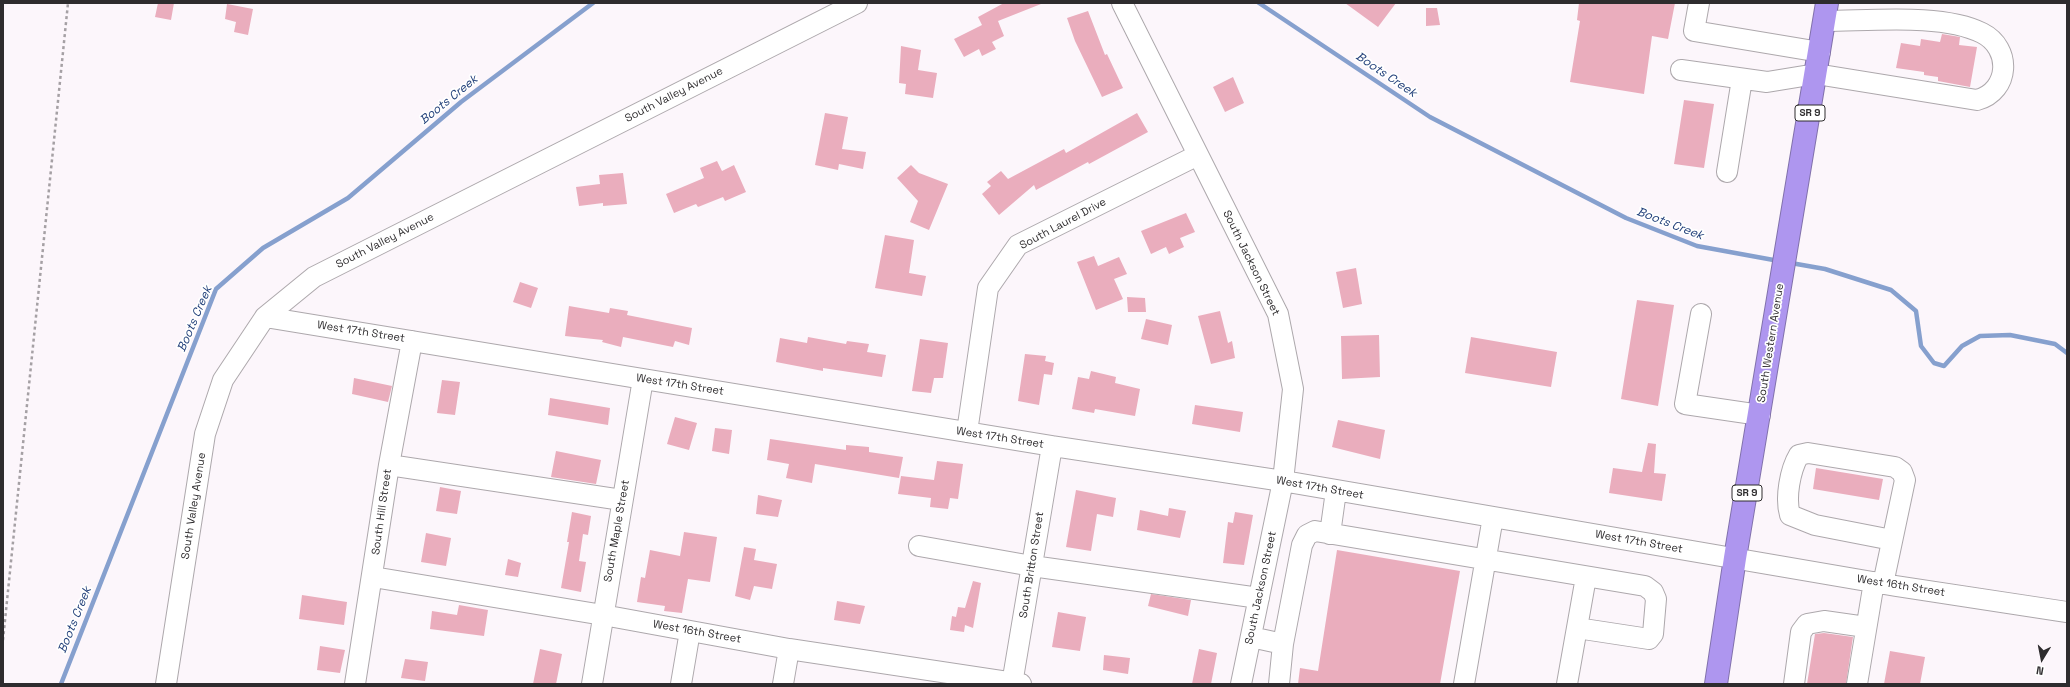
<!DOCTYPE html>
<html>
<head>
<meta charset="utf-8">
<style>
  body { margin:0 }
  #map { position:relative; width:2070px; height:687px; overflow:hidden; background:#fcf6fb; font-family:"Space Grotesk",sans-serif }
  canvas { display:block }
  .frame { position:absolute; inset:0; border:4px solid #2e2c2e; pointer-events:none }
  .north { position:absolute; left:2022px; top:639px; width:40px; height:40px; -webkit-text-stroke:3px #fff; paint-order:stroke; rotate:190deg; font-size:11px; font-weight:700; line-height:16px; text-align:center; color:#2e2c2e }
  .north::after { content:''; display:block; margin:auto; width:14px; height:18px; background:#2e2c2e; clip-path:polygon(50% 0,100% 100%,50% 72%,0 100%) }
</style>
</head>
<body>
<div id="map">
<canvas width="2070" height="687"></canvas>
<div class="frame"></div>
<div class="north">N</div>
</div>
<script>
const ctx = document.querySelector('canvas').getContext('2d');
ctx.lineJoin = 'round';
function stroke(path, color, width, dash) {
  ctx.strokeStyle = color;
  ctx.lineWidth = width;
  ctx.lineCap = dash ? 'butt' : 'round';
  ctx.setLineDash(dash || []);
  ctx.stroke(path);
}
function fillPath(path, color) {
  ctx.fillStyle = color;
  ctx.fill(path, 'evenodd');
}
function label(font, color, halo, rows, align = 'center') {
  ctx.font = font + ' "Space Grotesk",sans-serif';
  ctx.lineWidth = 3.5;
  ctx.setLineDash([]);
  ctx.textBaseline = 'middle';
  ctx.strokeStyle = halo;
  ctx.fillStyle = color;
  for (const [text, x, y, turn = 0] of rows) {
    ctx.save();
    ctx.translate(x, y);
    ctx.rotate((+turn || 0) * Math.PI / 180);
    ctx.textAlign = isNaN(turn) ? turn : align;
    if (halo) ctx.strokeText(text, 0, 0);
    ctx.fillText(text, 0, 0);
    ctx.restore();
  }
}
stroke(new Path2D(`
  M1259 3 1430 117 1626 218 1697 246 1779 261
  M1791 263 1825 269 1891 290 1916 311 1921 346 1934 363 1944 366 1962 346 1980 336 2010 335 2055 344 2067 353
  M61 684 216 289 263 248 348 198 461 102 593 3`), '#86a0ce', 4.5);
fillPath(new Path2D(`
  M158 3H174L171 20 155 17Z
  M1004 3 1041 4 998 21 1004 36 992 42 996 49 982 56 979 49 964 57 954 39 982 25 978 17Z
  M1345 3H1396L1378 27Z
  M1579 3H1675L1668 39 1652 36 1644 94 1570 82 1580 21 1577 20Z
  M227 4 253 9 248 35 234 32 236 22 225 19Z
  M1426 8H1437L1440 25 1426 26Z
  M1088 11 1105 55 1107 54 1123 88 1102 97 1075 41 1067 18Z
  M1942 34 1960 37 1959 45 1977 47 1970 87 1938 81V77L1924 75V72L1896 68 1901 43 1920 46 1921 39 1940 42Z
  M901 46 921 50 918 70 937 73 933 98 905 94 906 84 899 83Z
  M1233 77 1244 103 1225 112 1213 87Z
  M1684 100 1714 104 1704 168 1674 164Z
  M825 113 848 117 842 149 866 152 863 169 839 164 838 170 815 165Z
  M1137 113 1148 132 1089 164 1088 162 1036 190 1034 185 999 215 982 194 991 186 987 182 1001 171 1008 179 1064 149 1066 153Z
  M717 161 722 171 734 165 746 192 725 201 723 197 698 207 696 204 674 213 666 194 704 178 700 168Z
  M911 165 919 173 948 184 929 230 910 222 918 201 897 178Z
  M623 173 627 204 603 206V203L579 206 576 187 600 184 599 175Z
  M1186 213 1195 232 1180 238 1184 247 1169 254 1166 247 1151 254 1141 231Z
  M885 235 914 240 909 273 926 276 922 296 875 288Z
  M1094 256 1098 266 1119 257 1127 274 1114 279 1123 299 1096 310 1077 262Z
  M1356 268 1362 304 1343 308 1336 272Z
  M520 282 538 288 531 308 513 302Z
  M1127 297 1145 298 1146 312H1128Z
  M1637 300 1674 305 1658 406 1621 399Z
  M569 306 609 313 610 308 628 311 627 315 692 328 689 345 675 341 673 347 623 337 621 347 602 342 603 340 565 336Z
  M1220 311 1228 343 1232 341 1235 358 1211 364 1198 316Z
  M1146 319 1172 325 1168 345 1141 339Z
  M1379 335 1380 377 1342 379 1341 336Z
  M808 337 846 344 847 341 869 344 867 352 886 355 882 377 823 368V371L776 362 780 338 807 343Z
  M1471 337 1557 352 1551 387 1465 373Z
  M920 339 948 343 943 378H934L931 393 912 391Z
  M1025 354 1046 356 1045 361 1054 363 1052 375 1044 374 1039 405 1018 401Z
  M1091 371 1116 377 1115 383 1140 389 1135 416 1095 409 1094 413 1072 409 1078 377 1089 379Z
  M354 378 392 386 388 402 352 394Z
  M442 380 460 382 455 415 437 413Z
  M550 398 610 408 608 425 548 415Z
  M1195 405 1243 412 1240 432 1192 424Z
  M675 417 697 423 689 450 667 444Z
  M1338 420 1385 430 1380 459 1332 447Z
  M715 428 732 430 729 454 712 451Z
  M770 439 846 450V445L869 447V452L903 457 899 478 815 464 812 483 786 478 789 464 767 460Z
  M1648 443 1656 444 1654 473 1666 474 1662 501 1609 493 1613 468 1642 472Z
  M556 451 601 460 596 484 551 477Z
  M937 461 963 464 958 499 950 498 948 509 930 507 931 498 898 494 901 476 934 480Z
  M1816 468 1883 479 1879 500 1813 489Z
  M440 487 461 491 457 514 436 511Z
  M1076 490 1116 498 1113 517 1097 514 1091 551 1066 547Z
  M758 495 782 500 778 517 756 514Z
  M1169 508 1186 511 1180 538 1137 530 1140 510 1168 516Z
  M572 512 591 516 588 535 583 534 579 561 586 562 581 592 561 588 569 542H567Z
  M1235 512 1253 515 1244 565 1223 563 1228 522 1233 523Z
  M684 532 717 537 710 582 688 579 682 613 664 611 665 606 637 602 641 577 645 578 650 550 680 556Z
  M426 533 451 538 446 566 421 562Z
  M744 547 756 549 754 560 777 564 772 589 754 586 750 600 735 596Z
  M1337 550 1460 571 1440 684H1298L1300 668 1318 671Z
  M508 559 521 563 518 577 505 575Z
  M973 581 981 583 973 628 965 625 964 632 950 630 952 616 956 617 958 607 965 608Z
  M1151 594 1191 600 1188 616 1148 606Z
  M302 595 347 602 344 625 299 619Z
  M837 601 865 606 860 624 834 620Z
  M459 605 488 610 484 636 430 629 432 611 457 615Z
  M1058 612 1086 617 1080 651 1052 647Z
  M1824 633 1853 637 1846 684H1807L1815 634Z
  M320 646 345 650 340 673 317 670Z
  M540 649 562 654 556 684H533Z
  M1199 649 1217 653 1211 684H1192Z
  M1890 651 1925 657 1920 684H1884Z
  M1104 655 1130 658 1128 674 1103 670Z
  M405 659 428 662 425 681 401 678Z`), '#eaadbd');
const minor = new Path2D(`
  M1122 3 1278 314 1293 389 1283 481 1241 684
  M1699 3 1694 31 1820 52
  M1681 70 1767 82 1816 74 1977 100C2010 91 2012 48 1982 33 1943 13 1869 21 1825 21
  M1727 172 1742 79
  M1701 314 1685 404 1760 415
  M265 317 1052 446 1283 481 1896 586 2067 612
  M967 432 988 288 1018 245 1198 155
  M389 465 622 500
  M1330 534 1336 491
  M919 546 1032 566 1259 598
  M373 577 603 615 789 649 1021 684
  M1883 584 1905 480 1902 472 1895 467 1808 453 1799 455C1790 470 1785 498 1790 515L1815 525 1892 540
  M1251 637 1283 644 1302 545 1307 535 1315 531 1645 586 1653 592 1656 599 1653 634 1649 639 1577 628
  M166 684 205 434 223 380 265 317 314 277 857 3
  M355 684 389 465 412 341
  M592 684 643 379
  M681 684 690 631
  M783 684 789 649
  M1012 684 1052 446
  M1279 684 1283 644
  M1464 684 1493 517
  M1567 684 1586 577
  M1794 684 1801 632 1807 624 1824 621 1866 627
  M1857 684 1874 582`);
const highway = new Path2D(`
  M1716 684 1735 558 1827 3`);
stroke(minor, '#ada8ac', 22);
stroke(highway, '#8171ab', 24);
stroke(new Path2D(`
  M3 640 68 3`), '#a5a0a4', 2.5, [3, 3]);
stroke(minor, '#fff', 20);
stroke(highway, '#ae96ef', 22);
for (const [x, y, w] of [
  [1810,113,30],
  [1747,493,30]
]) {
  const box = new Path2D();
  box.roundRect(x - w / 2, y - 8, w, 16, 3);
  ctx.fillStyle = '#fff';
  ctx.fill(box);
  stroke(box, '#2e2c2e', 1);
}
label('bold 10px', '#2e2c2e', null, [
  ["SR 9",1810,113],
  ["SR 9",1747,493]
]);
label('11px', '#2e2c2e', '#fff', [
  ["South Valley Avenue",674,95,-27],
  ["South Laurel Drive",1063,224,-28],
  ["South Valley Avenue",385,241,-27],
  ["South Jackson Street",1251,263,64],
  ["West 17th Street",361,332,9],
  ["South Western Avenue",1771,343,-81],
  ["West 17th Street",680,385,9],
  ["West 17th Street",1000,438,9],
  ["West 17th Street",1320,488,10],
  ["South Valley Avenue",194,506,-81],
  ["South Hill Street",382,512,-82],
  ["South Maple Street",617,531,-80],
  ["West 17th Street",1639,542,10],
  ["South Britton Street",1032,565,-81],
  ["West 16th Street",1901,586,9],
  ["South Jackson Street",1261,588,-78],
  ["West 16th Street",697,632,10]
]);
label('italic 12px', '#22407a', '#fff', [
  ["Boots Creek",1386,75,34],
  ["Boots Creek",449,100,-39],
  ["Boots Creek",1670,224,21],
  ["Boots Creek",195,319,-67],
  ["Boots Creek",75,620,-68]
]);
</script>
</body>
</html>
